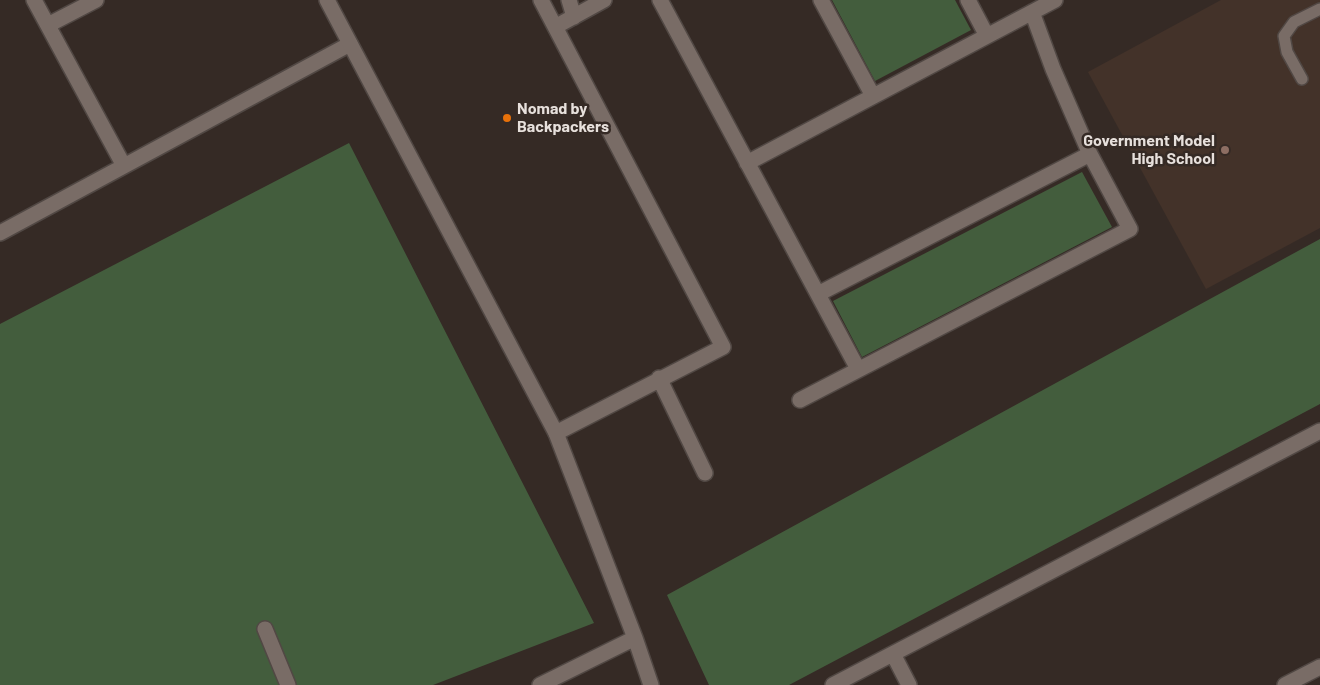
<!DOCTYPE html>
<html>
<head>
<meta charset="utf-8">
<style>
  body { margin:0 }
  canvas { display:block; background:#352a25 }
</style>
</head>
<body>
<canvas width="1320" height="685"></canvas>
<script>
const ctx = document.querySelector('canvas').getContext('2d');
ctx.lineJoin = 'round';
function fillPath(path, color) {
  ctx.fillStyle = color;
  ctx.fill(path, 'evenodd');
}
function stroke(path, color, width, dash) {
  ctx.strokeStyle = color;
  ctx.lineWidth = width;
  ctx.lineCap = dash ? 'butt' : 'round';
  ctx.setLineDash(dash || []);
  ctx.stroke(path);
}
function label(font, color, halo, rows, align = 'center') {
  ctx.font = font + ' Barlow,sans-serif';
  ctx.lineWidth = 5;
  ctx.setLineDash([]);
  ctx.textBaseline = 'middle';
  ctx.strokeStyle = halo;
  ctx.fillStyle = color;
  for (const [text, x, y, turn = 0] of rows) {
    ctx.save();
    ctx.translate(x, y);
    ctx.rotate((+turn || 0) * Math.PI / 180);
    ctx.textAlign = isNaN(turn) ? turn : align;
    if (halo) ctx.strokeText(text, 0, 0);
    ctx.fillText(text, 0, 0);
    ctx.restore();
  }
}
fillPath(new Path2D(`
  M1221 0H1320V228L1206 289 1088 72Z`), '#433229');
fillPath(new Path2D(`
  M832 0H955L971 30 875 81Z
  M349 143 594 623 433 685H0V324Z
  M1082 172 1112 227 862 357 833 301Z
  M1320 239V404L789 685H709L667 595Z`), '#435d3d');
const lane = new Path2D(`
  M1302 79 1287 52 1284 36 1294 22 1320 9`);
const street = new Path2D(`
  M34 0 124 166
  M541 0 723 347 556 433
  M569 0 574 17
  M660 0 858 369
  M821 0 873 96
  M968 0 987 36
  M1032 12 1053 69 1090 154
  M48 25 96 0
  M555 27 604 0
  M747 163 1055 0
  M0 233 350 44
  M659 378 705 473
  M800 400 1130 229 1090 154 818 294
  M265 629 288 685
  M893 654 909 685
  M833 685 1320 431
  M1285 685 1320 667`);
const secondary = new Path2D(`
  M327 0 556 433 635 638 651 685
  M540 685 635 638`);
stroke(lane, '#514844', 14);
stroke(street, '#514844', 18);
stroke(secondary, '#514844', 18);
stroke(lane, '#796c66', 11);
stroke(street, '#796c66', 15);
stroke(secondary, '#796c66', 15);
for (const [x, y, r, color] of [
  [507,118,5,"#e8710a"],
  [1225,150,5,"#8d6e63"]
]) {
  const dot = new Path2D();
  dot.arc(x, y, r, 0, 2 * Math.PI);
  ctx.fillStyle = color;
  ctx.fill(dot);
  stroke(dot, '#352a25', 2);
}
label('bold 16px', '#e7e0dc', '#352a25', [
  ["Nomad by",517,109],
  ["Backpackers",517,127],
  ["Government Model",1215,141,"right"],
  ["High School",1215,159,"right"]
], 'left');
</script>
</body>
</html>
